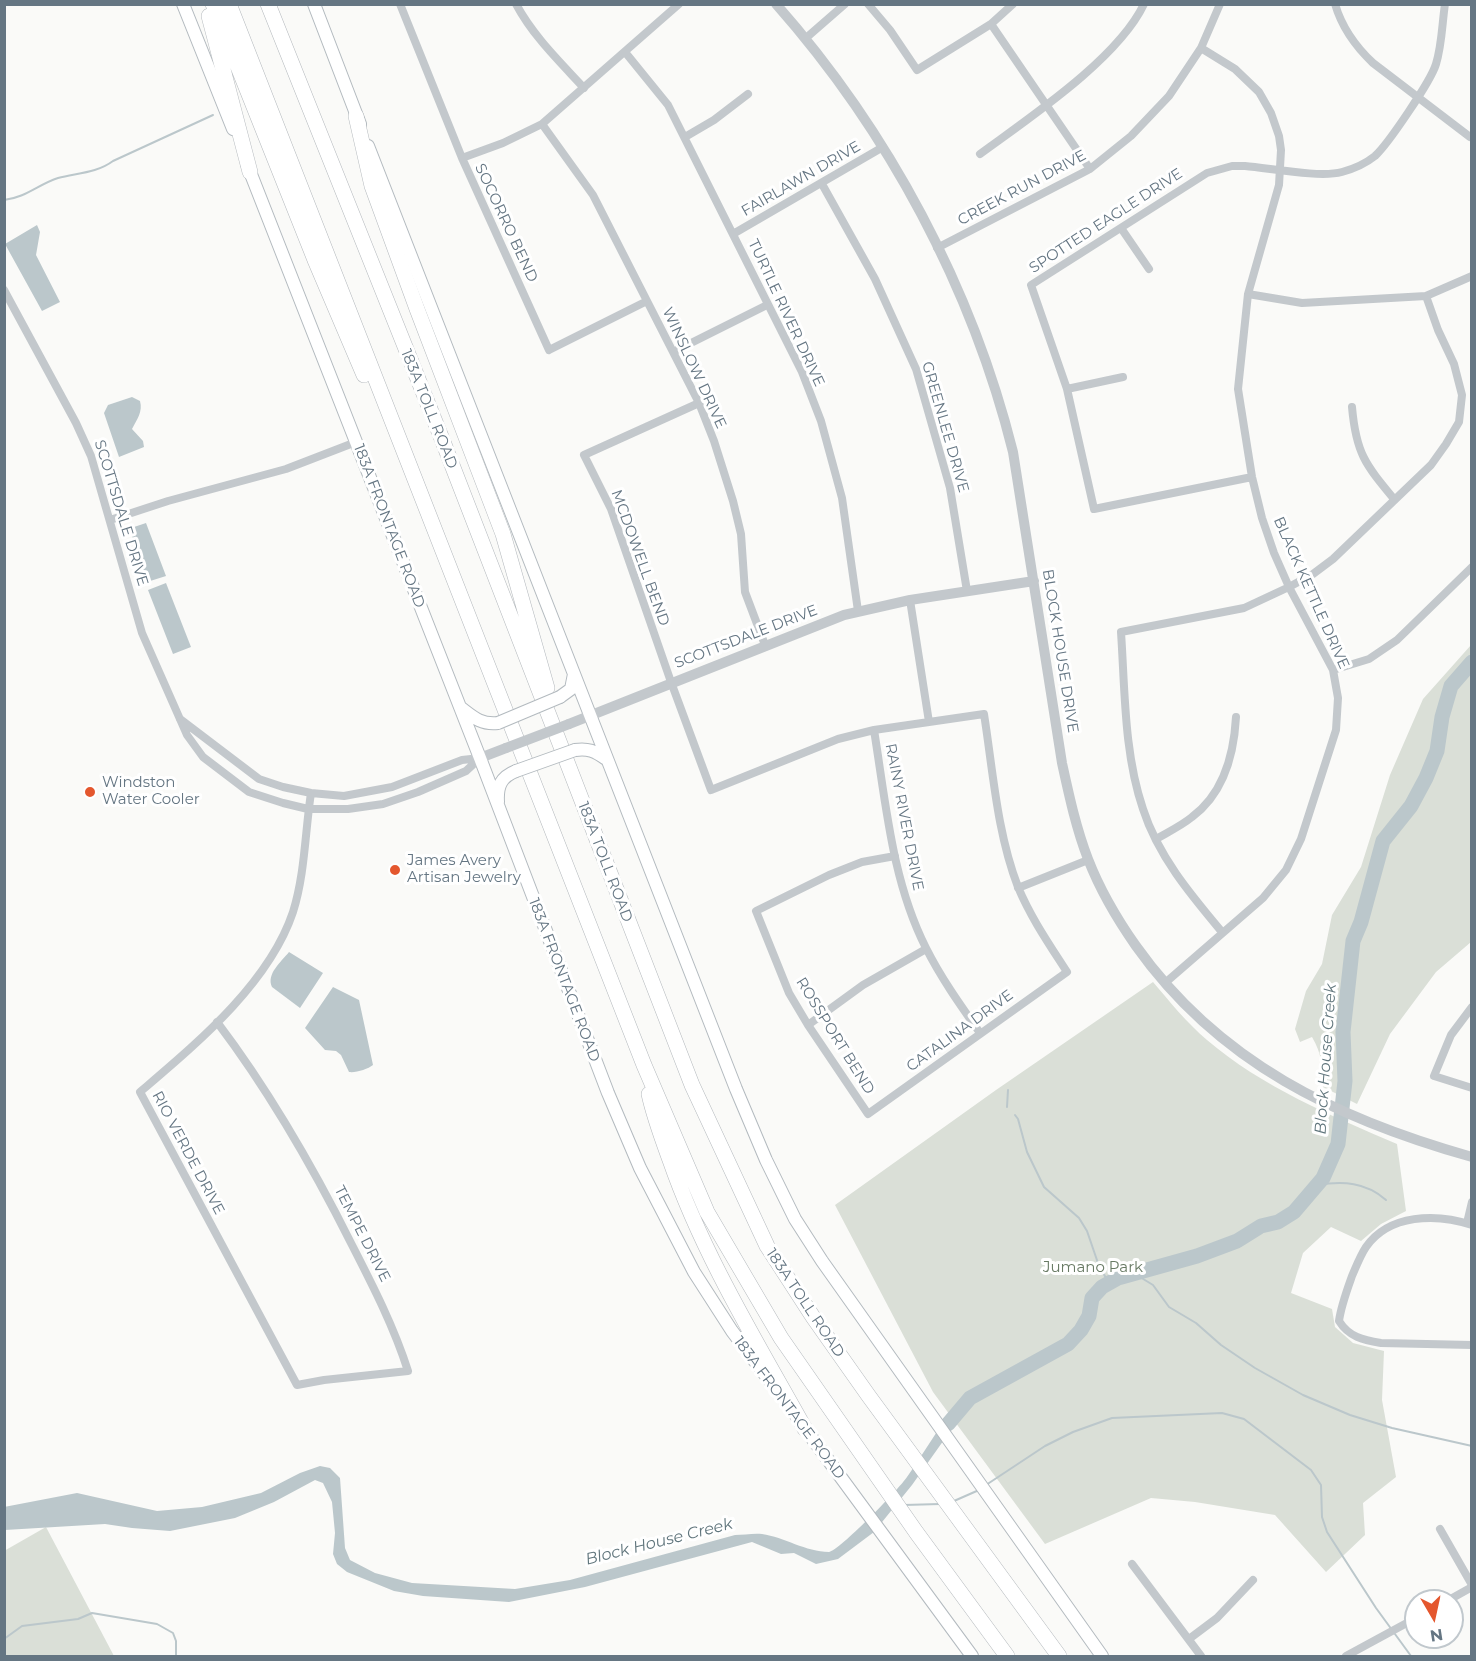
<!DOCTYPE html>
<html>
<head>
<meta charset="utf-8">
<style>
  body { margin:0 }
  #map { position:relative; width:1476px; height:1661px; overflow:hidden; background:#fafaf8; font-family:Montserrat,sans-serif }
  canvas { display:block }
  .frame { position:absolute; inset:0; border:6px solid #657683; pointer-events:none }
  .north { position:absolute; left:1404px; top:1589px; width:60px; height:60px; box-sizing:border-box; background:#fff; border:2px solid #c1c8cd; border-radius:50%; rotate:171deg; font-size:16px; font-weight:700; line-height:24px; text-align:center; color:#657683 }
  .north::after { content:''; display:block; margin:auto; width:21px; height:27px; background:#e4572e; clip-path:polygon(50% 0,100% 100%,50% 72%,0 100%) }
</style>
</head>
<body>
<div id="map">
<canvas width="1476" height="1661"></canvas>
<div class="frame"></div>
<div class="north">N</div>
</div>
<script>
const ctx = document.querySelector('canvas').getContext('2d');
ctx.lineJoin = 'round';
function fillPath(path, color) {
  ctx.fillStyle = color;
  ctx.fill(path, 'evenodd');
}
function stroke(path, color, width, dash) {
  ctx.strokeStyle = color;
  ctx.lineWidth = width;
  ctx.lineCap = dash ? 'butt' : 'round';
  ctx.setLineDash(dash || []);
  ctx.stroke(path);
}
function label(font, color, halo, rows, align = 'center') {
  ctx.font = font + ' Montserrat,sans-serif';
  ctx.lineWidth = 6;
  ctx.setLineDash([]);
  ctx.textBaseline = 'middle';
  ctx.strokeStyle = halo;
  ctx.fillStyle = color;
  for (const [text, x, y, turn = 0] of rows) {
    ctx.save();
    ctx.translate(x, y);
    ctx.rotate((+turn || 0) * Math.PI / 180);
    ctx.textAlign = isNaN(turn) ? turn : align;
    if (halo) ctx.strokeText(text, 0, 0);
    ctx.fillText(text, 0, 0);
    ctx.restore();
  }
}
fillPath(new Path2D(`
  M1471 645V942L1436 972 1390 1034 1357 1104 1323 1087C1323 1068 1322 1054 1312 1037L1300 1042 1295 1029 1306 991 1322 964 1332 915 1361 867 1390 775 1423 699Z
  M1153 982C1170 1002 1187 1023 1207 1040 1262 1087 1332 1116 1397 1144L1406 1211 1381 1224 1361 1241 1331 1227 1303 1253 1291 1293 1332 1309 1335 1327 1353 1343 1384 1351 1382 1400 1396 1477 1363 1503 1365 1535 1326 1572 1275 1515 1195 1502 1151 1498 1045 1544 933 1392 835 1205 996 1090Z
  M46 1527 114 1656H5L4 1551Z`), '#dadfd7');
fillPath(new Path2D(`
  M37 225 40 232 36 255 60 302 42 311 5 244Z
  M132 397 140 401C143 412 137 419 132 429L143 441 144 447 119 457 104 413 108 405Z
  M146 523 166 576 147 582 144 580 131 532V528Z
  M166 583 191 647 173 654 148 590Z
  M289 952 323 973 300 1008 272 987C266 974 281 962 289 952Z
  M333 987 359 1000 373 1065C368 1069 356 1073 349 1072L341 1055 336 1051 325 1050 305 1028Z
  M956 1405 963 1413 912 1485 874 1532 838 1559 816 1564 794 1553 781 1554 752 1542 585 1587 509 1602 423 1596 394 1591 347 1572 337 1564 333 1554 335 1533 332 1502 323 1483 315 1480 274 1502 235 1518 170 1531 132 1528 105 1524 5 1530 4 1507 77 1493 157 1511 202 1507 261 1493 300 1473 320 1466 330 1468 340 1478 345 1548 350 1560 375 1573 412 1583 515 1589 570 1580 735 1535C743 1535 754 1533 762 1534 784 1537 806 1552 829 1552 839 1551 899 1489 907 1477 924 1453 938 1428 956 1405Z`), '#bbc7cb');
stroke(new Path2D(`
  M4 200C25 198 39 184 58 178 77 173 97 173 113 161L213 115
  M1007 1107 1008 1090
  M1015 1115 1018 1119 1027 1152 1044 1187 1079 1218 1087 1231 1099 1266 1109 1283
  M1317 1185C1343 1181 1366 1182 1386 1200
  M1135 1274 1153 1285 1169 1307 1196 1323 1221 1345 1255 1368 1303 1395 1350 1415 1392 1428 1472 1446
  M986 1485 1045 1446 1073 1432 1112 1418 1222 1413 1244 1419 1311 1470 1321 1485 1322 1517 1327 1532 1376 1608 1411 1656
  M954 1501 979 1490
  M904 1505 940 1504
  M4 1639 22 1626 78 1619 92 1613 157 1624 173 1633 176 1641V1656`), '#bbc7cb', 2);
stroke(new Path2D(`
  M948 1424 970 1398 1068 1344 1081 1330 1089 1316 1092 1298 1102 1287 1118 1278 1197 1256 1237 1241 1261 1226 1278 1222 1294 1212 1323 1178 1338 1144 1345 1081 1343 1032 1353 941 1361 922 1383 841 1411 806 1426 778 1437 751 1442 717 1451 686 1472 662`), '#bbc7cb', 15);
const secondary = new Path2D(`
  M183 4 233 129
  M314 4 360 124
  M368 146 736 1089 766 1160 795 1219 822 1261 1102 1656
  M247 164 480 758 608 1093 640 1168 694 1272 732 1331 776 1389
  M560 697 571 689 574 674
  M460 707C473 717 481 725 498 723
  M575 750C588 748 595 751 606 759
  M498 802C497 786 501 777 516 771
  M801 1423 972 1656`);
const motorway = new Path2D(`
  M213 4 315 260 364 375
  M229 4 644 1065 707 1212 781 1338 916 1532 1007 1656
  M268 4 442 439 692 1085 767 1246 813 1317 868 1395 1059 1656
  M209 16 250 172
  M356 116 372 186 417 309 503 534 547 688
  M649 1094C654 1117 662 1138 670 1160 703 1255 756 1341 805 1429`);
stroke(secondary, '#b3babf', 14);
stroke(motorway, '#b4b9bd', 16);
stroke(new Path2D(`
  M400 4 462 158 549 350 647 301
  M516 4C533 36 560 62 584 88
  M868 4 890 30 917 70 991 24 1013 4
  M1335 4C1342 28 1355 46 1373 63L1470 137
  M991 24 1090 169
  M806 38 845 4
  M625 52 668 105 802 372 821 421 842 498 858 611
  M542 124 593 195 699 403 714 441 733 501 741 534 745 592 765 645
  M685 137 714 120 748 94
  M980 154C1029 118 1118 59 1144 4
  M462 158 503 143 542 124 679 4
  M822 184 875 279 916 369 950 488 967 591
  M1121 228 1149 269
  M733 234 883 147
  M937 248 1090 169 1131 136 1169 96 1201 48 1220 4
  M4 290 76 423 91 456 142 633 187 735 203 757 249 792 283 803 308 809H348L383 804 418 792 466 771 480 758
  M1248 294 1302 303 1426 296 1472 276
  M673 352 767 305
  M1067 389 1123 377
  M699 403 584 455 611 509 671 682 711 790 838 739 874 730 984 714C993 771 997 833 1018 887 1031 918 1049 944 1067 972L868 1114 808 1025 789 993 756 911 829 875 862 862 895 856
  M1352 407C1356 453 1365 464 1394 499
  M1252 477 1094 509 1067 389 1031 285 1207 173 1232 166H1245C1270 168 1319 178 1342 172 1353 169 1365 164 1375 156 1388 144 1431 81 1436 64 1442 45 1442 24 1445 4
  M110 520 168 501 286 469 356 442
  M910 600 929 722
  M1333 670 1369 659 1397 640 1472 567
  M180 719 259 779 283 787 311 793 344 796 392 787 462 760 480 758
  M874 730C886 804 892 881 926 948 941 978 961 1006 980 1033
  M1156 839C1168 832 1181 826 1192 817 1223 794 1234 754 1236 717
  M1018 888 1088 860
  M1222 932C1191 895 1158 856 1143 809 1124 753 1125 691 1121 632L1244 608 1289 587 1313 574 1333 559 1431 465 1446 444 1459 422 1462 395 1454 364 1438 330 1426 296
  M1165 983 1263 898 1286 870 1301 839 1336 730 1338 698 1333 670 1289 587 1274 553 1262 518 1252 477 1238 389 1248 294 1279 185 1281 150 1279 136 1271 113 1259 92 1235 69 1201 48
  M1472 1007 1451 1035 1434 1076 1472 1088
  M217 1022C270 1092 313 1167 352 1245 373 1286 394 1327 408 1371L324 1380 297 1385 140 1092C196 1044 269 984 293 912 305 874 305 832 311 793
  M808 1025 863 985 926 949
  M1467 1223 1472 1202
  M1472 1225C1436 1213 1389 1214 1366 1247 1360 1256 1356 1267 1352 1276 1347 1290 1341 1306 1339 1321 1349 1337 1363 1340 1381 1343L1472 1345
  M1440 1529 1472 1585
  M1132 1564 1201 1656
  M1447 1601 1472 1587
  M1189 1639 1217 1618 1253 1580
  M1346 1656 1416 1618`), '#c3c8cc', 8);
stroke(new Path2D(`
  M776 4C889 132 972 288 1013 452L1062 763C1069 795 1076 828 1088 859 1100 890 1117 919 1136 946 1219 1063 1337 1119 1472 1157
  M569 724 844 615 910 600 1034 581
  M480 758 506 748`), '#c3c8cc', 10);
stroke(secondary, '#fff', 12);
stroke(motorway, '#fff', 15);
const secondaryBridge = new Path2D(`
  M498 723 560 697
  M516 771 575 750`);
stroke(secondaryBridge, '#b3babf', 14, []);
stroke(new Path2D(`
  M506 748 569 724`), '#c3c8cc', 10);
stroke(secondaryBridge, '#fff', 12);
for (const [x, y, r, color] of [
  [90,792,6,"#e4572e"],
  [395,870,6,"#e4572e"]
]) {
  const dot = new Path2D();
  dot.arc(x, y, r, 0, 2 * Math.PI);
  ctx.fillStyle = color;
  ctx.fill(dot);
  stroke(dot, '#fff', 2);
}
label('15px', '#657683', '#fff', [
  ["FAIRLAWN DRIVE",801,179,-30],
  ["CREEK RUN DRIVE",1022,188,-28],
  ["SPOTTED EAGLE DRIVE",1106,221,-33],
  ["SOCORRO BEND",506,223,65],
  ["TURTLE RIVER DRIVE",786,313,65],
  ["WINSLOW DRIVE",694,368,65],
  ["183A TOLL ROAD",429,409,68],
  ["GREENLEE DRIVE",945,427,74],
  ["SCOTTSDALE DRIVE",121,513,73],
  ["183A FRONTAGE ROAD",389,526,69],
  ["MCDOWELL BEND",640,558,70],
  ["BLACK KETTLE DRIVE",1311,593,66],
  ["SCOTTSDALE DRIVE",746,637,-21],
  ["BLOCK HOUSE DRIVE",1060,651,81],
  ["RAINY RIVER DRIVE",904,817,79],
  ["183A TOLL ROAD",605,862,69],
  ["183A FRONTAGE ROAD",564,980,69],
  ["CATALINA DRIVE",960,1031,-36],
  ["ROSSPORT BEND",835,1036,58],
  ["RIO VERDE DRIVE",188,1153,62],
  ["TEMPE DRIVE",362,1234,63],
  ["183A TOLL ROAD",805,1303,56],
  ["183A FRONTAGE ROAD",789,1408,53]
]);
label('15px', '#657683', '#fff', [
  ["Windston",102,783],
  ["Water Cooler",102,800],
  ["James Avery",407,861],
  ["Artisan Jewelry",407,878]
], 'left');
label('15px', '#687a64', '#fff', [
  ["Jumano Park",1093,1268]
]);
label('italic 16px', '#60757c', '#fff', [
  ["Block House Creek",1326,1059,-86],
  ["Block House Creek",659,1542,-14]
]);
</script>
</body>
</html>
